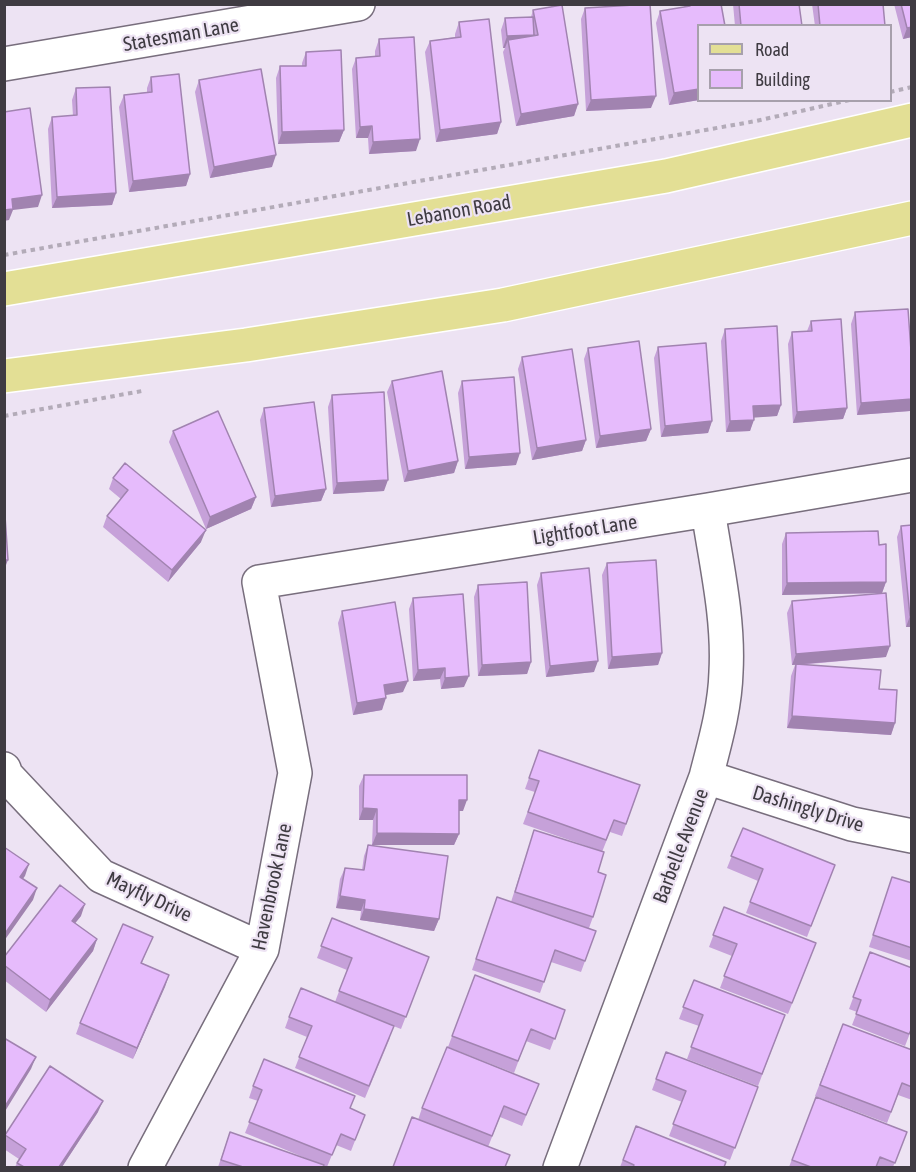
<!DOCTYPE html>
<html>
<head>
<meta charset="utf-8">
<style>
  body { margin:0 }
  #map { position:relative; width:916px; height:1172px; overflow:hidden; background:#ede3f3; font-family:"Asap Condensed",sans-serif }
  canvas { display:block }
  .frame { position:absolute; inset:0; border:6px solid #3f3b42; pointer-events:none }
  .legend { position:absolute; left:697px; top:24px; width:195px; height:78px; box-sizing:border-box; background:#ede3f3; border:2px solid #a7a0ac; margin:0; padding:8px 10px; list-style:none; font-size:18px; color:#3f3b42 }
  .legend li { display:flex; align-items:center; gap:12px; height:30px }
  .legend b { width:30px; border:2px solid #a7a0ac }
</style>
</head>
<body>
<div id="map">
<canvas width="916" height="1172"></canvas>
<div class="frame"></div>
<ul class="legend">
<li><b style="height:8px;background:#e3df95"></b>Road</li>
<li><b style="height:16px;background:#e6bbfc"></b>Building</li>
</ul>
</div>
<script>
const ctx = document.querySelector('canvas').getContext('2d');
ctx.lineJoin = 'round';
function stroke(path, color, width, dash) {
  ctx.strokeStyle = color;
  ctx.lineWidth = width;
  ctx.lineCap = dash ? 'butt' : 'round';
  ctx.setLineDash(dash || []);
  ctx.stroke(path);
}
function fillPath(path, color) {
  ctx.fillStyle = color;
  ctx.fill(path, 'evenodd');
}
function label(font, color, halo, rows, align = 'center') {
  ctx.font = font + ' "Asap Condensed",sans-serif';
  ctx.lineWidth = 4.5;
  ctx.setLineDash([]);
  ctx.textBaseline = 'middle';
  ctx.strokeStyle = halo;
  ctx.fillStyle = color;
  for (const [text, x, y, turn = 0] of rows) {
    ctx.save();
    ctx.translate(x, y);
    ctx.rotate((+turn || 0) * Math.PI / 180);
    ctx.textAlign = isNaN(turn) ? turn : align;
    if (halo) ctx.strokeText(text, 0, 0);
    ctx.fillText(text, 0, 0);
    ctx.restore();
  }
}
const minor = new Path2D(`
  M4 64 358 4
  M4 769 6 775 101 876 262 949
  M706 777 852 824 912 836
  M145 1168 262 949 295 773 259 582 708 510 912 475
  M560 1168 706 777C715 742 725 708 726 672 729 618 716 563 708 510`);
const major = new Path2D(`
  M4 289 666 176 912 120
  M4 376 246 345 503 305 912 218`);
stroke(minor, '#786e7d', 36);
stroke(major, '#fff', 36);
stroke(new Path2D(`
  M890 92 912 87
  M4 255 756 121 850 100
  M4 416 142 391`), '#b3abb8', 4, [4.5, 4.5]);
stroke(minor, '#fff', 33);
stroke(major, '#e3df95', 33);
fillPath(new Path2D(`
  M684 4H721L699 26V100L669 105 656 23 660 11 684 7Z
  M733 4H799L802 26H735Z
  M812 4H883L885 26H815Z
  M894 4H912V37L903 39Z
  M585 8 651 108 586 111 581 19Z
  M533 10 578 104 574 116 516 126 503 52 505 48H503L501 30 505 18 531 17Z
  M459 22 501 122 497 134 436 142 425 52 430 41 455 37V34Z
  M379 39 416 151 369 154 368 138H356L352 69 356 58 375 56V51Z
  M306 52 344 130 339 142 278 144 276 78 280 66H302V63Z
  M151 77 190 174 186 186 129 192 119 107 124 95 147 92V88Z
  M199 80 272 167 210 178 195 92Z
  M76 88 116 193 112 205 52 208 48 129 52 117 73 116 72 100Z
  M855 312 912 365V406L910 411 857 415 851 324Z
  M811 321 847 408 843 419 793 423 788 344 792 332 807 331Z
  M725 329 781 405 777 416 754 417 750 431 726 432 721 341Z
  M658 347 712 421 708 433 661 437 654 358Z
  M588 348 651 429 646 441 596 448 584 359Z
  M522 357 586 440 582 451 532 460 518 369Z
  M392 381 458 461 454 473 404 482 387 392Z
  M462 381 516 465 465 469 458 393Z
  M332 395 384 491 333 494 328 407Z
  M264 408 326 489 321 501 271 507 260 420Z
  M173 431 256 497 251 509 206 529 169 442Z
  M113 478 201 542 168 582 103 527 107 516 121 499 109 489Z
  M912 525V627H906L897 537 901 526Z
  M786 533 879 545 886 582 882 593 782 595V544Z
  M607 563 662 653 658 665 608 669 602 575Z
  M541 573 594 672 546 677 537 585Z
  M478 585 531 662 527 674 478 676 474 597Z
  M413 598 464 687 441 689 440 679 413 681 409 609Z
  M792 601 886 657 798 665 879 689 895 723 891 735 787 728 791 676 795 665H792L787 613Z
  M342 611 403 692 385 695 382 710 353 715 338 623Z
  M539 750 640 785 622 836 610 832 602 852 598 872 593 917 589 928 596 931 581 972 551 962 540 993 472 970 497 897 511 902 534 830 598 850 523 824 535 792 525 789Z
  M364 775 463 811H459V834L454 845H372L373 820H359V786Z
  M743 828 835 865 807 937 746 913 758 881 727 868Z
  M368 845 439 919 434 931 360 920 361 911 336 908 340 879 345 868 362 870 364 856Z
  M912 883V961L869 947 888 889Z
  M724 907 816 943 788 1014 720 988 732 956 709 947Z
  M81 916 75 923 97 939 93 951 46 1012 4 980V957Z
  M332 918 429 957 401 1029 368 1016 390 1038 365 1098 295 1068 307 1037 285 1028 289 1017 335 1002 347 970 317 958Z
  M148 948 142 963 169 975 133 1059 76 1034 80 1023Z
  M870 952 912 1028 905 1046 852 1025 857 1012 849 1009Z
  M475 975 565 1010 550 1050 526 1041 514 1073 448 1047Z
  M694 980 785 1015 758 1086 687 1059 699 1026 679 1019Z
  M843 1024 912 1050V1100L898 1095 887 1123 815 1096Z
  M666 1052 758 1087 730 1160 669 1136 682 1102 652 1090Z
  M539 1084 522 1126 500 1117 488 1147 418 1120 422 1108Z
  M253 1086 350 1109 365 1115 351 1151 336 1145 327 1167 324 1166 323 1167H218L230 1132 315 1162 245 1133 258 1101 249 1098Z
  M816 1097 907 1132 893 1167H789Z
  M98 1112 62 1167H15L19 1159 4 1149 5 1135Z
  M636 1126 724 1167H620Z`), '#c6a1d9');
fillPath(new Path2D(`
  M912 27V37L903 39 907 28Z
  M534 35 530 46 508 40 505 48H503L507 36Z
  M699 89V100L669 105 674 93Z
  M656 96 651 108 586 111 591 100Z
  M578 104 574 116 516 126 521 114Z
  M501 122 497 134 436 142 440 130Z
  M372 126 368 138H356L360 127Z
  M344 130 339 142 278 144 282 132Z
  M420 139 416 151 369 154 373 142Z
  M276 155 272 167 210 178 214 167Z
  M190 174 186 186 129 192 133 181Z
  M116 193 112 205 52 208 57 197Z
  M42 195 38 207 13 210 9 220 4 221V210L12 199Z
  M912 399V406L910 411 857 415 861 403Z
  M781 405 777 416 749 418 753 406Z
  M847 408 843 419 793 423 797 412Z
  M754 420 750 431 726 432 730 421Z
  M712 421 708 433 661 437 665 426Z
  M651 429 646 441 596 448 600 436Z
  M586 440 582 451 532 460 537 448Z
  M520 453 516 465 465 469 469 457Z
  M458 461 454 473 404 482 408 471Z
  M388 480 384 491 333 494 337 483Z
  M326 489 321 501 271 507 275 496Z
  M256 497 251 509 206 529 210 517Z
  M206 530 201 542 168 582 172 570Z
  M4 560H8L4 570Z
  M886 582 882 593 782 595 787 583Z
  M912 615V627H906L910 616Z
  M890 646 886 657 792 665 796 654Z
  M662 653 658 665 608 669 612 657Z
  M598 661 594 672 546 677 550 666Z
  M531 662 527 674 478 676 482 665Z
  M445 668 440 679 413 681 418 670Z
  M469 676 464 687 441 689 445 678Z
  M408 681 403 692 380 696 384 685Z
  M386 698 382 710 353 715 357 703Z
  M792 716 895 723 891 735 787 728Z
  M459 800H467L463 811H455Z
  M363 808 377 809 373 820H359Z
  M377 833 459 834 454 845H372Z
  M29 864 25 876 16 888 20 877Z
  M37 888 33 900 4 941V935Z
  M340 896 365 900 361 911 336 908Z
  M85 904 81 916 68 932 72 921Z
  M364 909 439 919 434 931 360 920Z
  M97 939 93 951 46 1012 50 1000Z
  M169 975 165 987 133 1059 137 1048Z
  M36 1057 31 1069 4 1113V1108Z
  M103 1101 98 1112 62 1167H59Z`), '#a183b0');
const building = new Path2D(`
  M650 4 656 96 591 100 585 8Z
  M690 4H721L725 26H699V89L674 93 660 11 690 6Z
  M739 4H799L802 26H741Z
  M818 4H883L885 26H820Z
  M901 4H912V27L907 28Z
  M562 5 578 104 521 114 508 40 538 35 533 10Z
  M533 17 534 35 507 36 505 18Z
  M489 19 501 122 440 130 430 41 461 37 459 22Z
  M414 37 420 139 373 142 372 126 360 127 356 58 380 56 379 39Z
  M341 50 344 130 282 132 280 66H306V52Z
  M261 69 276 155 214 167 199 80Z
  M179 74 190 174 133 181 124 95 152 92 151 77Z
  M110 87 116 193 57 197 52 117 77 115 76 88Z
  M30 108 42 195 12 199 13 209 4 210V112Z
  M908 309 912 365V399L861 403 855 312Z
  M841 319 847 408 797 412 792 332 812 331 811 321Z
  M777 326 781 405 753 406 754 420 730 421 725 329Z
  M639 341 651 429 600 436 588 348Z
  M706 343 712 421 665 426 658 347Z
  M572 349 586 440 537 448 522 357Z
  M442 371 458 461 408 471 392 381Z
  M514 377 520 453 469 457 462 381Z
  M384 392 388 480 337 483 332 395Z
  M314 402 326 489 275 496 264 408Z
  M218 411 256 497 210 517 173 431Z
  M125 463 206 530 172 570 107 516 128 490 113 478Z
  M4 501 8 560H4Z
  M912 525V615L910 616 901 526Z
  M878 531 879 545 886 544V582L787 583 786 533Z
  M656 560 662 653 612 657 607 563Z
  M589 568 598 661 550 666 541 573Z
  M527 582 531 662 482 665 478 585Z
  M886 593 890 646 796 654 792 601Z
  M463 594 469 676 445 678V668L418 670 413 598Z
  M395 602 408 681 384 685 386 698 357 703 342 611Z
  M796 664 881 670 879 689 897 690 895 723 792 716Z
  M539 750 640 785 626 824 614 820 606 840 528 812 539 781 529 778Z
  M364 775H467V800H459V834L377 833V809L363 808Z
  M743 828 835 865 811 926 750 902 763 869 731 856Z
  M534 830 604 852 598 872 606 875 593 917 515 892Z
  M368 845 448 856 439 919 364 909 365 900 340 896 345 868 364 870Z
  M4 847 29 864 20 877 37 888 4 935Z
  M892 877 912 883V948L873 935Z
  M60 885 85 904 72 921 97 939 50 1000 4 965V957Z
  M497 897 596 931 585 961 555 950 544 982 476 959Z
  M724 907 816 943 792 1003 724 976 737 944 713 935Z
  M332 918 429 957 406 1017 339 991 352 958 321 946Z
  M123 924 153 937 141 963 169 975 137 1048 80 1023Z
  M870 952 912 968V1028L909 1034 856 1014 861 1000 853 997Z
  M475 975 565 1010 555 1039 531 1029 518 1061 452 1036Z
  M694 980 785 1015 762 1074 691 1047 703 1015 683 1007Z
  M301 988 394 1026 369 1086 299 1057 312 1026 289 1017Z
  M843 1024 912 1050V1087L902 1083 891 1112 820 1085Z
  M4 1038 36 1057 4 1108Z
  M447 1047 539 1084 526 1115 504 1106 492 1136 422 1108Z
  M666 1052 758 1087 735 1148 673 1124 686 1091 656 1079Z
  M264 1059 355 1096 350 1108 365 1115 355 1140 341 1134 332 1155 249 1122 262 1090 253 1086Z
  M50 1066 103 1101 59 1167H24L17 1163 26 1149 5 1135Z
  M816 1097 907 1132 895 1163 880 1157 876 1167H811L792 1160Z
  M412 1117 510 1155 505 1167H393Z
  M636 1126 726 1162 724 1167H633L634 1165 623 1160Z
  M230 1132 324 1165 323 1167H243L221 1160Z`);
fillPath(building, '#e6bbfc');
stroke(building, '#a183b0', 1.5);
label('20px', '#3f3b42', '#ede3f3', [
  ["Statesman Lane",181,35,-10],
  ["Lebanon Road",459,211,-10],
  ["Lightfoot Lane",585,530,-9],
  ["Dashingly Drive",808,809,17],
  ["Barbelle Avenue",681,846,-69],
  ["Havenbrook Lane",272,887,-78],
  ["Mayfly Drive",149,897,25]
]);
</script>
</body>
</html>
